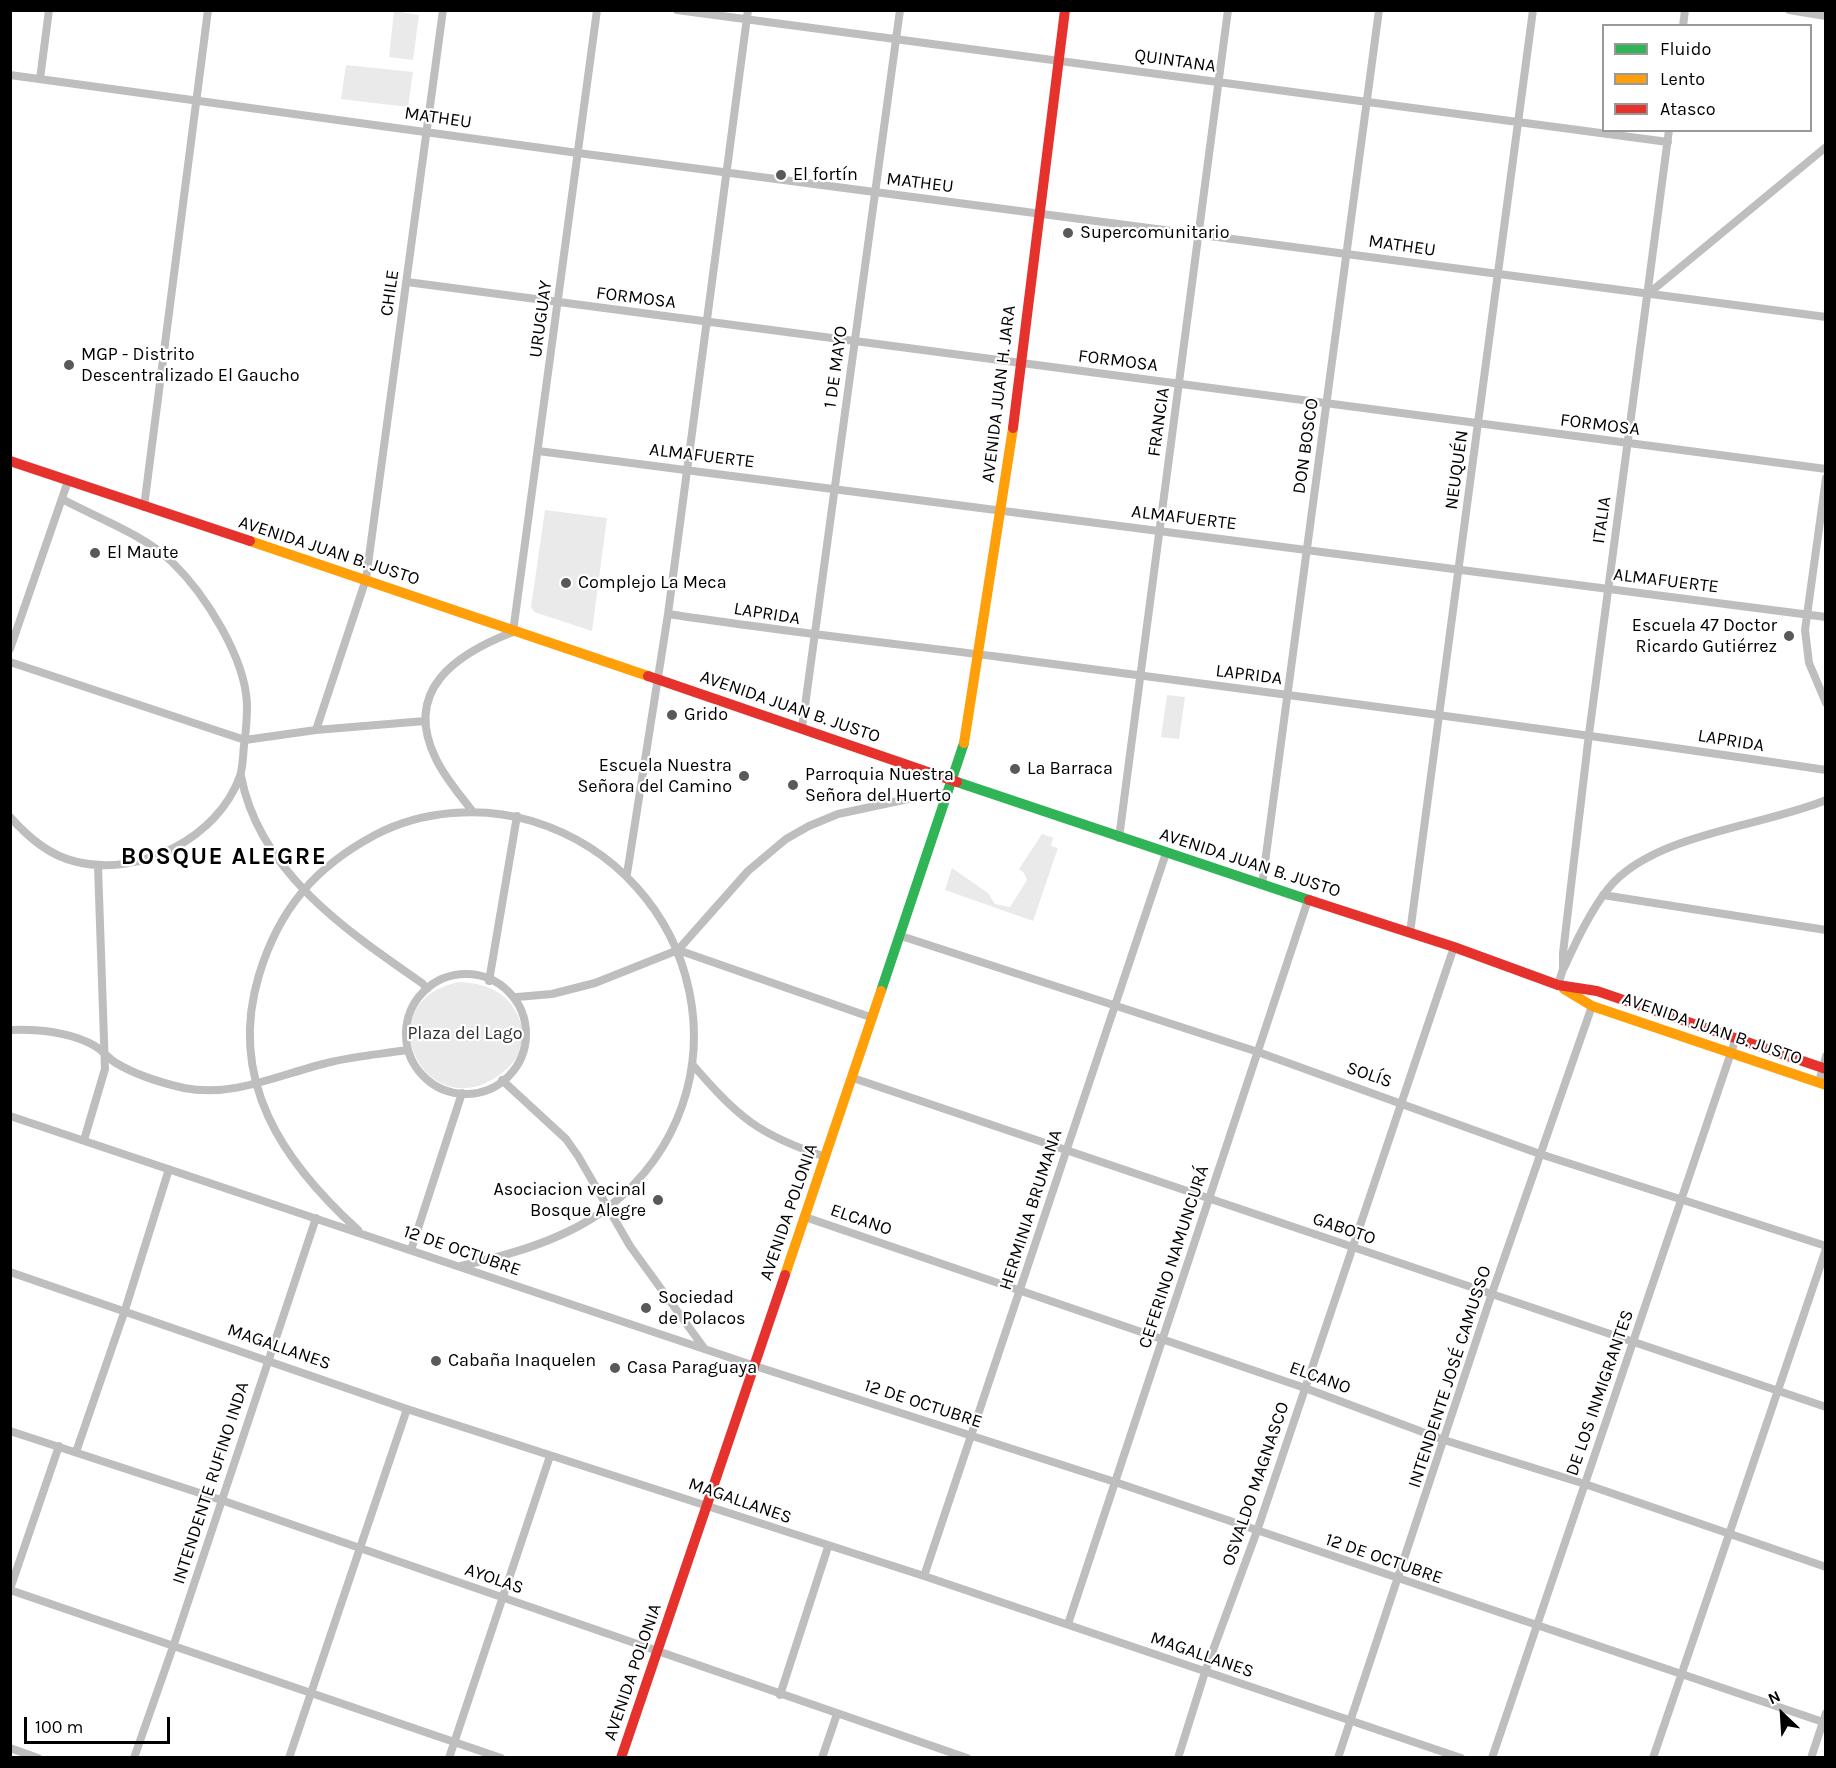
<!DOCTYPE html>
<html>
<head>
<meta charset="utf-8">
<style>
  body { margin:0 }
  #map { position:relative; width:1836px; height:1768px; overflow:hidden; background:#fff; font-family:Karla,sans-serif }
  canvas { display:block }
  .frame { position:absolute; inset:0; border:12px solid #000; pointer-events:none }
  .legend { position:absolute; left:1602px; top:24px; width:210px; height:108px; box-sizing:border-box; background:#fff; border:2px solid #999; margin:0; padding:8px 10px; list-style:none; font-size:18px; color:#000 }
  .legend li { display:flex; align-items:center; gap:12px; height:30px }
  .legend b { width:30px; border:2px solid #999 }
  .north { position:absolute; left:1752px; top:1684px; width:60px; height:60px; -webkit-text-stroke:4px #fff; paint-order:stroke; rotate:335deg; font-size:16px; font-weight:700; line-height:24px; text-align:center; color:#000 }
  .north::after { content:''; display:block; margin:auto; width:21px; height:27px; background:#000; clip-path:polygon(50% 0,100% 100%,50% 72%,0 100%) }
  .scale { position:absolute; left:24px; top:1717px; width:146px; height:27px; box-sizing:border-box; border:3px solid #000; border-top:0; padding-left:8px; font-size:18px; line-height:21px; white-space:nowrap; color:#000; -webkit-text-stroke:4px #fff; paint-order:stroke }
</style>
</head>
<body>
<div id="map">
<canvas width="1836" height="1768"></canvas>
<div class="frame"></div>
<ul class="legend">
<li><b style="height:8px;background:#30b455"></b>Fluido</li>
<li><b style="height:8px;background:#ff9f0a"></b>Lento</li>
<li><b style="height:8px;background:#e5322d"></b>Atasco</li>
</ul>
<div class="north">N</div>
<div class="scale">100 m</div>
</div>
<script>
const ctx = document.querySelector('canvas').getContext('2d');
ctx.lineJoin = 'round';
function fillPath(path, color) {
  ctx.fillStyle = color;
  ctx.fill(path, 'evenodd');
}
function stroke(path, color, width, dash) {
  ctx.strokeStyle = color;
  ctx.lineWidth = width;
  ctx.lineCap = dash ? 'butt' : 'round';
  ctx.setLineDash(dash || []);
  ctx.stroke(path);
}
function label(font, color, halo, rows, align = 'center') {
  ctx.font = font + ' Karla,sans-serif';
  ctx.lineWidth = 4.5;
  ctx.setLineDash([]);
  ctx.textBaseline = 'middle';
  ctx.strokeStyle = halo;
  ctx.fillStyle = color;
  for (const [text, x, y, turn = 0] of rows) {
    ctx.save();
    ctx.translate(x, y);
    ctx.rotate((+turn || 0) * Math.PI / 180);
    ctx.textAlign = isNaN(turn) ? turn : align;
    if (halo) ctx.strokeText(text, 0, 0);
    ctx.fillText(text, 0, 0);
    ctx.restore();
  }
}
fillPath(new Path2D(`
  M394 11 419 15 413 60 389 57Z
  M346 65 413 72 408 107 341 99Z
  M545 510 607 518 592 631 534 612 531 607Z
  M1167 695 1185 697 1179 739 1161 737Z
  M1042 834 1053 838 1051 846 1058 848 1033 921 945 890 952 868 988 893 995 904 1010 907 1027 880 1024 873 1019 869Z
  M459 982C485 983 508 992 518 1016 526 1035 524 1053 509 1067 431 1140 359 1003 459 982Z`), '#eaeaea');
stroke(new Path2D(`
  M677 10 1668 142
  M1789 10 1826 16
  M1683 26 1685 10
  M10 75 578 153 1826 317
  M40 79 49 10
  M407 282 1826 469
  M1648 294 1826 147
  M538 451 1826 617
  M1826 478 1805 630 1809 663 1826 703
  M144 507 208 10
  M668 614C779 631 889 643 1000 657 1275 693 1551 729 1826 770
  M10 649 68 481
  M10 662 245 740 316 730 425 721
  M802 728 900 10
  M316 730 366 579 443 10
  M241 776C259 872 347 931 422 983L427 989
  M473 812C460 795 445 778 436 759 402 690 456 654 513 632L597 10
  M10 817C29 838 50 856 77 862 140 877 218 838 240 776 243 767 243 755 244 745 246 732 247 717 247 704 245 657 205 594 172 562 145 535 95 517 62 499
  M1119 838 1228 10
  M627 874 668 614 748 10
  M1262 885 1379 10
  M1603 895 1826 930
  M1410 933 1533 10
  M901 936 1258 1052 1540 1154 1826 1246
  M678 950 873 1018
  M1564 968C1576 941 1594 903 1614 882 1661 833 1764 826 1826 800
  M406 1034a60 60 0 1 1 120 0a60 60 0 1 1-120 0Z
  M489 981 517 816
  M1558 985 1563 969V953L1589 734 1669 130
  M517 997 552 994 595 983 678 950 748 871 786 839 809 826 838 814 922 796 948 793
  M10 1030C38 1029 70 1032 95 1046 102 1050 108 1058 116 1063 136 1075 162 1083 184 1088 235 1098 282 1073 331 1062 356 1056 382 1054 407 1050
  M692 1064C738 1117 758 1135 826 1157
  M853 1078 1826 1407
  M502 1080 566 1139 578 1156 630 1246 704 1348
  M1819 1082 1826 1056
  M10 1116 755 1366 1115 1482 1826 1723
  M84 1140 105 1069 98 866
  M805 1217 1305 1388 1444 1440 1585 1484 1826 1567
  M358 1230C283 1162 227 1081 259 975 279 909 315 867 375 835 422 810 482 806 532 821 704 874 753 1092 610 1206 567 1239 513 1254 461 1266
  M411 1250 462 1093
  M10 1272 407 1409 924 1576 1461 1758
  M10 1431 221 1500 967 1758
  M76 1452 125 1310 169 1169
  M924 1576 1166 853
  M10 1589 59 1446
  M10 1590 501 1758
  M1068 1624 1308 900
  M780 1695 828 1547
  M10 1748 38 1758
  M134 1758 174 1644 316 1218
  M289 1758 407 1409
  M449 1758 550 1456
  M822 1758 837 1714
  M1178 1758 1205 1672 1257 1531 1454 947
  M1338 1758 1491 1296 1592 1006
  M1492 1758 1736 1038
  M1653 1758 1826 1249
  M1811 1758 1826 1713`), '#bebebe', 8);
stroke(new Path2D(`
  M957 782 1309 900
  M881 991 964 743`), '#30b455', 10);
stroke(new Path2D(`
  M250 541 648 676
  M964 743 1013 428
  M1564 989 1592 1006 1826 1085
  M785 1275 881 991`), '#ff9f0a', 10);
stroke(new Path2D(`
  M1013 428 1065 10
  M10 461 250 541
  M648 676 957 782
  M1309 900 1454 947 1558 985 1597 991 1826 1069
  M621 1758 785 1275`), '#e5322d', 10);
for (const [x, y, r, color] of [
  [781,175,6,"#595959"],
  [1068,233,6,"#595959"],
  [69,365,6,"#595959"],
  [95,553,6,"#595959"],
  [566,583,6,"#595959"],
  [1789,636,6,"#595959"],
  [672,715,6,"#595959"],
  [1015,769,6,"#595959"],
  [744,776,6,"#595959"],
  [793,785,6,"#595959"],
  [658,1200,6,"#595959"],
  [646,1308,6,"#595959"],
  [436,1361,6,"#595959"],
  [615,1368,6,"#595959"]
]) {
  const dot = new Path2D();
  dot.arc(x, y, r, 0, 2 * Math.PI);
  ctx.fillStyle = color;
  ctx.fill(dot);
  stroke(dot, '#fff', 2);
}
label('18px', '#000', '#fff', [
  ["QUINTANA",1175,61,8],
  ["MATHEU",438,118,8],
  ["MATHEU",920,183,7],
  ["MATHEU",1402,246,8],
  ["CHILE",390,293,-82],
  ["FORMOSA",636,298,7],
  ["URUGUAY",541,319,-82],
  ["FORMOSA",1118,361,7],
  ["1 DE MAYO",836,367,-82],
  ["AVENIDA JUAN H. JARA",999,394,-83],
  ["FRANCIA",1159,422,-82],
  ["FORMOSA",1600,425,7],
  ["DON BOSCO",1306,446,-82],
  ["ALMAFUERTE",702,456,7],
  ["NEUQUÉN",1457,470,-82],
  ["ALMAFUERTE",1184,518,7],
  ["ITALIA",1602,520,-82],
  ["AVENIDA JUAN B. JUSTO",329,551,18],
  ["ALMAFUERTE",1666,581,7],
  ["LAPRIDA",767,614,9],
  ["LAPRIDA",1249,675,7],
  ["AVENIDA JUAN B. JUSTO",790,707,19],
  ["LAPRIDA",1731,741,9],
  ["AVENIDA JUAN B. JUSTO",1250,863,18],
  ["AVENIDA JUAN B. JUSTO",1712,1029,19],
  ["SOLÍS",1369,1075,19],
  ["HERMINIA BRUMANA",1031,1210,-72],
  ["AVENIDA POLONIA",789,1212,-71],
  ["ELCANO",861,1220,19],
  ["GABOTO",1344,1229,19],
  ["12 DE OCTUBRE",462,1251,19],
  ["CEFERINO NAMUNCURÁ",1174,1257,-72],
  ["MAGALLANES",279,1347,19],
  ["INTENDENTE JOSÉ CAMUSSO",1450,1377,-72],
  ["ELCANO",1320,1378,20],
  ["DE LOS INMIGRANTES",1600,1393,-71],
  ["12 DE OCTUBRE",923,1404,18],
  ["INTENDENTE RUFINO INDA",211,1483,-72],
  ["OSVALDO MAGNASCO",1256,1484,-71],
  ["MAGALLANES",740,1501,19],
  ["12 DE OCTUBRE",1384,1559,19],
  ["AYOLAS",494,1579,19],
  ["MAGALLANES",1202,1655,19],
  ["AVENIDA POLONIA",633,1672,-71]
]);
label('18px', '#000', '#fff', [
  ["El fortín",793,175],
  ["Supercomunitario",1080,233],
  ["MGP - Distrito",81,355],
  ["Descentralizado El Gaucho",81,376],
  ["El Maute",107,553],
  ["Complejo La Meca",578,583],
  ["Escuela 47 Doctor",1777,626,"right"],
  ["Ricardo Gutiérrez",1777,647,"right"],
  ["Grido",684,715],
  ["Escuela Nuestra",732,766,"right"],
  ["Señora del Camino",732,787,"right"],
  ["La Barraca",1027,769],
  ["Parroquia Nuestra",805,775],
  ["Señora del Huerto",805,796],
  ["Asociacion vecinal",646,1190,"right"],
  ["Bosque Alegre",646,1211,"right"],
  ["Sociedad",658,1298],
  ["de Polacos",658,1319],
  ["Cabaña Inaquelen",448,1361],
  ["Casa Paraguaya",627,1368]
], 'left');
label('18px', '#2f2f2f', '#fff', [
  ["Plaza del Lago",465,1034]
]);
ctx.letterSpacing = '1.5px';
label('bold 24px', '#000', '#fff', [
  ["BOSQUE ALEGRE",224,857]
]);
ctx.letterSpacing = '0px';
</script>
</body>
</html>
